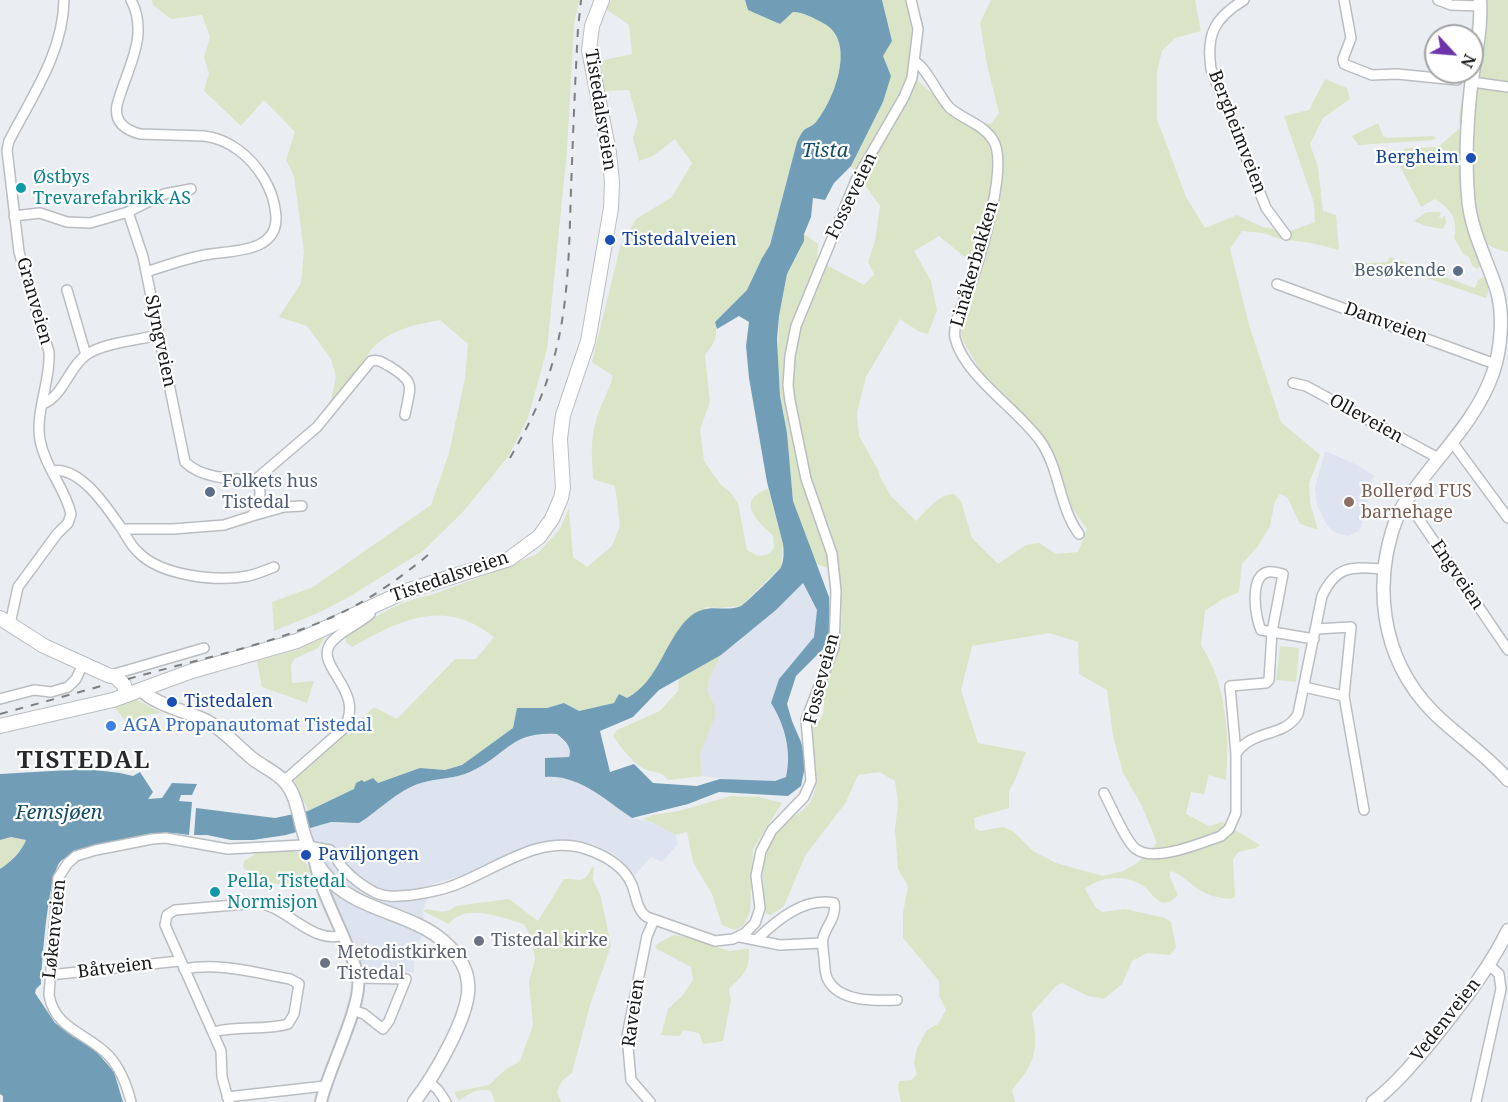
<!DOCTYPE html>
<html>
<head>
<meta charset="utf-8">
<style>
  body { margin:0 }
  #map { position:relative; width:1508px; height:1102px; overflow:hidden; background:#eaeef2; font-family:"Noto Serif",serif }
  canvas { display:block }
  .north { position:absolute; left:1424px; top:24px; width:60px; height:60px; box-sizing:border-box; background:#fff; border:2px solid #a3a3a4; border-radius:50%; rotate:116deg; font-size:16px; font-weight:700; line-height:24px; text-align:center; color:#18191b }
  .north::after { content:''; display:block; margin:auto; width:21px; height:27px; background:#6e35ab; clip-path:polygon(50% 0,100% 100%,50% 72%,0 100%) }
</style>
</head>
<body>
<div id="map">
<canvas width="1508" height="1102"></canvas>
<div class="north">N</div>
</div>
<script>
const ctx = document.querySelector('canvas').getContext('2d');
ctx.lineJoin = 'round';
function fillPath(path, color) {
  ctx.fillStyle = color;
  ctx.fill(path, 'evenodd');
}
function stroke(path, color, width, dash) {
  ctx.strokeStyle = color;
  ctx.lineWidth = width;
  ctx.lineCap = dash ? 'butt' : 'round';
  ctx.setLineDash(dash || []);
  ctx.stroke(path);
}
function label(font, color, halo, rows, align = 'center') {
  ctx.font = font + ' "Noto Serif",serif';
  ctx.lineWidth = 4.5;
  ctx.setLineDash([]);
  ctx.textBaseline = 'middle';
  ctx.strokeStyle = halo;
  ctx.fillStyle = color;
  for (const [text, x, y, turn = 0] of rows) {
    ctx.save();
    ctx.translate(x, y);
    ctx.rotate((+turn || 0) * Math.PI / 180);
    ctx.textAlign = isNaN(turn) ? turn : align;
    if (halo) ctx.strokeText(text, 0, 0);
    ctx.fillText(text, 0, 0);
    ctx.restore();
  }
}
fillPath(new Path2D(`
  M1325 451 1357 465 1375 476 1371 480 1372 483 1361 527 1359 531 1348 536 1334 532 1327 525 1317 505 1315 488Z
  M802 583 817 610 814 637 779 679 771 703 782 720 790 762 786 777 775 781H740L702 776 700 755 714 704 708 692 709 680 721 655 776 610Z
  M542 733 557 734 569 747 571 753 569 757 545 759 554 776 581 783 632 818 654 823 675 835 678 844 662 862 651 857 635 875 613 853 593 844 572 840 551 841 527 847 464 875 433 884 423 911 424 933 414 951V972H367L351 970 337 931 297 832 331 822 342 824 369 817 394 795 421 783 468 774 482 766 514 742Z`), '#dde4ef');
fillPath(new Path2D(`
  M152 0H579L574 25 567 151 547 349 528 418 508 457 462 513 423 551 349 597 320 612 274 631 272 602 313 587 431 505 449 453 465 378 468 344 440 320C419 324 396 328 379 342 369 349 364 362 357 372 350 384 339 394 330 404L336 377 331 359 307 326 279 317 301 283 304 252 294 176 286 160 295 132 264 100 241 126 204 91 209 73 204 57 210 37 202 15 171 19 153 5Z
  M611 0H745L748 10 780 24 793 12C804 12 813 18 823 23 857 40 835 99 816 122 813 126 808 127 804 130 801 133 799 138 797 142L770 245 762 258 747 290 715 322C719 336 714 344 705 355L710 402 700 429 704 461 721 485 730 492 738 503 747 550 758 556 769 554 774 548 773 535C755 520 736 500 768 489L783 544 781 567 741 606 718 608 706 607 638 693 614 703 579 711 564 703 547 708H517L513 728 462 765 445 770 420 768 378 783 354 789 308 811 294 780 374 707 397 719 455 659H476L494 637C445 597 400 620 352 647L346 642V637C371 620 398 600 428 596L505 568 537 554 560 529 569 508 573 557 587 567 612 546 620 526 615 486 593 479C592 459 590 440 596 421 600 405 609 391 613 376L592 362 620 247 636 219 672 197 692 163 675 139 653 156 639 161 633 138 638 122 629 90 605 91 599 61 632 54 629 25 606 9Z
  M882 0H907C915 24 911 47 908 72L963 121 991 124 999 113 987 65 980 23 991 0H1195L1201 31 1175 38 1162 51 1157 72V119L1186 197 1205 228 1237 215 1263 227 1288 232 1315 222 1314 203 1284 116 1309 110 1325 79 1347 88 1350 99 1323 118 1310 144 1318 167 1323 211 1336 215 1339 250 1311 243 1280 239 1263 233 1242 231 1230 249 1249 325 1281 422 1320 455 1309 483 1310 503 1318 530 1300 524 1287 497 1280 494 1275 501 1270 526 1258 546 1242 564 1239 592 1221 600 1205 611 1201 645C1226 683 1230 736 1226 780L1209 775 1204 794 1191 792 1186 814 1209 826 1222 822 1260 845 1256 848 1238 852 1233 860 1235 896 1231 899C1217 898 1206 895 1195 887 1186 880 1181 874 1170 871V877L1178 895C1173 900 1169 904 1161 902 1155 900 1152 894 1147 889 1130 874 1102 875 1085 889L1096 908 1103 912 1125 909 1165 918 1171 922 1176 947 1170 955 1147 953 1132 961 1122 984 1104 999 1088 996 1062 983 1056 986 1032 1013C1038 1050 1037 1060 1012 1090L1015 1102H901L898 1088 899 1081 912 1080 917 1074 914 1063 917 1048 927 1030 938 1024 946 1010 939 995V981L903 938V913L908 886 898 869 895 830 898 803 895 781 879 772 858 775 846 802 805 856 784 906 771 915 766 914C761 880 759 850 786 823 796 814 809 809 814 794 822 768 808 748 812 726 830 717 821 699 826 685 827 679 830 673 832 667 843 636 845 602 836 571L811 562 793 501 787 433 780 396 778 362 779 316 787 274 801 248 804 234 818 244 817 260 864 285 874 274 868 262 875 241 880 206 851 166 883 102V56L892 41ZM939 236 972 263 978 282 969 301 960 330 963 341 980 370 1035 425 1055 455 1068 502 1087 529 1078 552 1056 554 1039 543 1026 545 998 564 972 538 961 501 954 494C940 493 926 511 916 521L891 496 880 477 878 470 859 436 857 413 866 377 900 319 918 331 928 334 937 310 931 281 914 251ZM1049 633 1078 642 1079 674 1107 690 1113 736 1123 773 1142 806 1157 843 1136 864 1123 871 1103 876 1056 863 1033 851 1014 832 1003 827 980 831 975 828 974 818 1009 808V791L1015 780 1026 752 978 743 961 690 972 646Z
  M1472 0H1508V252L1494 248 1472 237 1482 265 1477 269 1475 267H1473L1469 257 1464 255 1454 238C1459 220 1451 209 1435 199L1421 207 1395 157 1406 148 1438 147 1460 128 1459 117 1466 72H1472V36H1470L1473 13Z
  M1378 123 1383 136 1387 138 1434 136 1436 138 1433 140 1358 145 1352 136Z
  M1429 212H1441L1439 217 1442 219 1445 215 1446 222 1443 229 1426 226 1414 221 1425 213Z
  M1390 257 1475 288 1478 280 1485 277 1488 284V294L1486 298 1403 270 1353 271 1352 264 1387 262Z
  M325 637 318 648 294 659 291 666 292 683 314 681 307 703 262 687 257 661 297 650Z
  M1280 646 1299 648 1296 682 1276 680Z
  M721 655 709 680 708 692 714 704 715 716 700 755 702 776 668 780C660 770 657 774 647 770 632 764 622 748 613 736L617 730 660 711 678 691 679 677 706 660Z
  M135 699 162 713C147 714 139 716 134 731L114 707Z
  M731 796 759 797 782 803 753 849 750 911 744 925 735 930 722 925 712 894 693 862 687 832 675 835 654 823 642 819 653 815 679 811Z
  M10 837 26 840 25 844 7 865 0 869V840Z
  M292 851 301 853 311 873 294 878 289 887 265 881 243 868 244 861 257 853Z
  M594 867 593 880 601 897 611 946 590 1005 572 1073 562 1081 557 1092 561 1102H495L491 1091C479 1087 468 1094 459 1101L454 1092 489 1085 505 1070 520 1061 533 1025 529 982 535 959 531 937 524 924C503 918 465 902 449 924L423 911 427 909C439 911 446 915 455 906L509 899 538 921 564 879C579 879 586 884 591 868Z
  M674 935 691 938 729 951 749 949C750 970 743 975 729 989L731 1000 723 1041 703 1044 699 1033 683 1030 680 1036 661 1035 668 1009 682 996 693 980 691 967 655 948 658 943Z`), '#d9e5c6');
fillPath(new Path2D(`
  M745 0H882L892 41 883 56 891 76 883 102 851 166 834 183 825 200 813 198 811 217 804 234V241L787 274 779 316 777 339 780 396 787 433 793 501 829 597 830 632 824 648 796 676 787 704 792 721 801 742 806 762 801 786 788 796 719 792 688 804 632 818C606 801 579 774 545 777V758L569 757C573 747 564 740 557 734 510 731 506 756 470 772 455 779 436 778 421 783 396 791 380 810 359 823L331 822 286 835 253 840H231L207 835H194L196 808 275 818 308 811 354 789 356 783 362 780 364 782 373 778 378 783 420 768 445 770 462 765 513 728 517 708H547L564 703 579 711 614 703 619 694 627 698C660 681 666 635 692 615 710 602 725 613 741 606 745 604 780 570 781 567 784 561 784 550 783 544L767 482 749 378 746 346 749 322 739 316 717 329 715 322 747 290 762 258 770 245 797 142C799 138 801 133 804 130 808 127 813 126 816 122 835 99 857 40 823 23 813 18 804 12 793 12L780 24 748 10ZM803 583 817 610 814 637 779 679 771 703C785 725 792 752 786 777L775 781 720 779 697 786 653 783 634 764 610 772 600 731 633 717 659 690 721 655 776 610Z
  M87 769 120 773 133 776 140 772 153 792 148 799 162 798 172 783 197 784 192 795H181L179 801 192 802 189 835C180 834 170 832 161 833 143 835 71 849 60 862 48 877 42 961 41 984L36 989 35 993 55 1023 95 1050 114 1072 123 1102H3V1096L0 1094V869C10 863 22 851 26 840L11 837 0 840V774Z`), '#719eb6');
const minor = new Path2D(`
  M131 0C150 36 126 70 117 105 114 122 125 130 140 134L204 136C229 139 250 156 263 177 270 188 275 203 276 216 278 254 230 250 204 255 184 259 165 266 146 272
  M1244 0C1214 18 1206 35 1211 69L1266 208 1286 235
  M1344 0 1351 38 1343 59 1344 64 1372 75 1397 74 1457 80
  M1438 0 1451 5 1480 6
  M915 62C925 65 939 97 950 108 964 120 983 124 993 140 1009 164 981 254 972 281 967 295 952 323 955 338 964 376 1019 410 1041 442 1060 470 1059 507 1079 534
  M1472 82 1508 87
  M14 216 40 213 67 222 90 223 128 212 164 194 191 189
  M1277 284 1495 364
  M67 290 86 355
  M1293 383 1306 386 1438 458
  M43 404C65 394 68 368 86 355 103 343 138 340 159 335
  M1452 442 1508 518
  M52 471C80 465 108 509 122 529H173L224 525 252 516C258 504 265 491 255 480 233 479 202 479 185 462L143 257 128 212
  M255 480 317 427 371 361C379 359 383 363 389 366 417 383 410 386 405 415
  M1406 500 1508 650
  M252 516 284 507 302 506
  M122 529C127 537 131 546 138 552 161 576 217 582 248 576 257 574 266 570 274 567
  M10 624 18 587 57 534 68 523 71 514C65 488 45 467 40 440 35 411 51 381 49 352L19 252 7 150 9 141C32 96 63 53 64 0
  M1316 629 1351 627 1344 696 1364 810
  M111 675 204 648
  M1304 687 1344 696
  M0 699 34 690 51 692 68 687 76 679 83 664
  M1236 754 1230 686 1266 683 1269 680 1272 632 1283 574C1279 573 1273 571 1268 572 1249 576 1255 617 1261 630 1278 633 1296 636 1314 639
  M284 781 343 729C367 693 317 668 329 646 335 634 359 624 370 614L369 607
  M1104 793C1111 806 1126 842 1136 849 1154 863 1201 843 1221 836L1229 829 1236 813V754C1251 729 1285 738 1298 714L1322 596C1337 564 1353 567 1384 569
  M740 937 780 945 822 943
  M756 940C776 921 803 897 834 903 837 917 826 926 823 938 822 944 823 950 824 957 825 964 824 973 828 980 840 1002 875 1001 897 1000
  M184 969C218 962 256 973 290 979L299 984 294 1014 288 1024C264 1031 238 1025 214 1032
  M50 975 179 961
  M353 1010 364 1014 383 1029 389 1021 406 979 358 978
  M429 1082 438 1090 446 1102
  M227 1097 325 1086
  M131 1102C127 1086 121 1069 109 1056 88 1033 55 1030 49 995L58 878 68 863 76 856 96 850 152 839 166 838 228 849 302 845 330 850C335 855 338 862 343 868 352 878 364 887 376 893 388 898 399 896 412 895 426 893 439 891 452 886 494 871 539 833 586 849 604 855 624 866 632 885 636 895 637 911 647 917L715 941 733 939 745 933 755 923 760 908 756 876 761 851 772 830 804 797 811 781 806 720 834 647 836 591 832 554 806 479 790 401 788 385 790 356 796 326 856 180 904 97 912 78 918 29 911 0
  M229 1102 222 1077 221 1051 165 925 167 915 175 910 258 903C288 907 312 945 343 935
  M650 1102 631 1080 627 1036 647 936 654 920
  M1476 1102 1501 989 1499 974 1489 965`);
const tertiary = new Path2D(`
  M315 862C321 892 337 919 348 948 352 958 357 968 358 979 362 1006 328 1070 321 1102`);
const secondary = new Path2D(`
  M1480 0C1482 29 1475 57 1471 86 1467 122 1465 160 1468 196 1470 230 1487 259 1497 291 1504 316 1501 349 1493 373 1474 427 1428 464 1399 512 1371 581 1380 658 1433 712 1457 736 1486 754 1508 780
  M142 690C153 704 189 712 207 721 225 731 237 746 253 759 262 766 274 771 283 780 297 794 298 815 304 834 309 851 318 868 331 881 354 904 389 911 416 924 439 934 466 956 468 983 472 1013 433 1078 414 1102
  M1373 1102C1400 1081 1421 1054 1443 1027 1467 996 1491 965 1508 930`);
const primary = new Path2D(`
  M0 618 44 646 110 676H115L124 685 127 695
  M0 726 113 700 192 671 297 641 406 591 509 559 539 537 552 519 561 498 563 488 560 439 563 415 588 341 611 208 612 182 609 153 589 50 592 26 602 0`);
stroke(minor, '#babdc1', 12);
stroke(tertiary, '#babdc1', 14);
stroke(secondary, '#babdc1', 15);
stroke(primary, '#babdc1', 16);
stroke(minor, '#fff', 9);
stroke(tertiary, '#fff', 10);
stroke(secondary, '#fff', 12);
stroke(primary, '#fff', 14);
stroke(new Path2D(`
  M510 458C526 430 541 402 550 371 569 313 569 250 571 189 573 136 575 82 578 29L581 0
  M128 679C202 658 282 643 351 608 381 592 408 572 434 550
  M0 714 105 685`), '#7c7e81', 2, [8, 8]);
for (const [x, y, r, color] of [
  [1471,158,6,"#1a4fb4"],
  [21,188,6,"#0f9aa8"],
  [610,240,6,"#1a4fb4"],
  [1458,271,6,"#5c6f8a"],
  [210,492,6,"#5c6f8a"],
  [1349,502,6,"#8d6e63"],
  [172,702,6,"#1a4fb4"],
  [111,726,6,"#3f7fe0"],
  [306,855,6,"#1a4fb4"],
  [215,892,6,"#0f9aa8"],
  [479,941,6,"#6b7280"],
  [325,963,6,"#6b7280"]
]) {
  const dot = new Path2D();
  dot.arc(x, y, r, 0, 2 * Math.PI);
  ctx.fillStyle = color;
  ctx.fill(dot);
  stroke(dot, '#fff', 2);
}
label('18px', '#18191b', '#fff', [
  ["Tistedalsveien",600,110,81],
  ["Bergheimveien",1237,132,69],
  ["Fosseveien",852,196,-64],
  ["Linåkerbakken",975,264,-74],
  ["Granveien",34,301,74],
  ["Damveien",1386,323,20],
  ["Slyngveien",160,341,78],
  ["Olleveien",1366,419,29],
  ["Engveien",1457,575,56],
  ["Tistedalsveien",450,577,-19],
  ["Fosseveien",822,679,-75],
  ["Løkenveien",55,929,-84],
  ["Båtveien",115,968,-7],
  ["Raveien",634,1013,-82],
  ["Vedenveien",1446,1020,-52]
]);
label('18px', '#164399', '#fff', [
  ["Bergheim",1459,158,"right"],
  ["Tistedalveien",622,240],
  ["Tistedalen",184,702],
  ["Paviljongen",318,855]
], 'left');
label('18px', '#0d838f', '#fff', [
  ["Østbys",33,178],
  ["Trevarefabrikk AS",33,199],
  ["Pella, Tistedal",227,882],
  ["Normisjon",227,903]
], 'left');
label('18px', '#4e5e75', '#fff', [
  ["Besøkende",1446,271],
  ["Folkets hus",222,482,"left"],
  ["Tistedal",222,503,"left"]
], 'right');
label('18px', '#785e54', '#fff', [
  ["Bollerød FUS",1361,492],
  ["barnehage",1361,513]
], 'left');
label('18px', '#366cbe', '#fff', [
  ["AGA Propanautomat Tistedal",123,726]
], 'left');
label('18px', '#5b616d', '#fff', [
  ["Tistedal kirke",491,941],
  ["Metodistkirken",337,953],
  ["Tistedal",337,974]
], 'left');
label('italic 20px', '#134d67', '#fff', [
  ["Tista",825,151],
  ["Femsjøen",59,813]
]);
ctx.letterSpacing = '1.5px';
label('bold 24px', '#27292d', '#fff', [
  ["TISTEDAL",84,761]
]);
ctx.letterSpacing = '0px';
</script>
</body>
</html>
